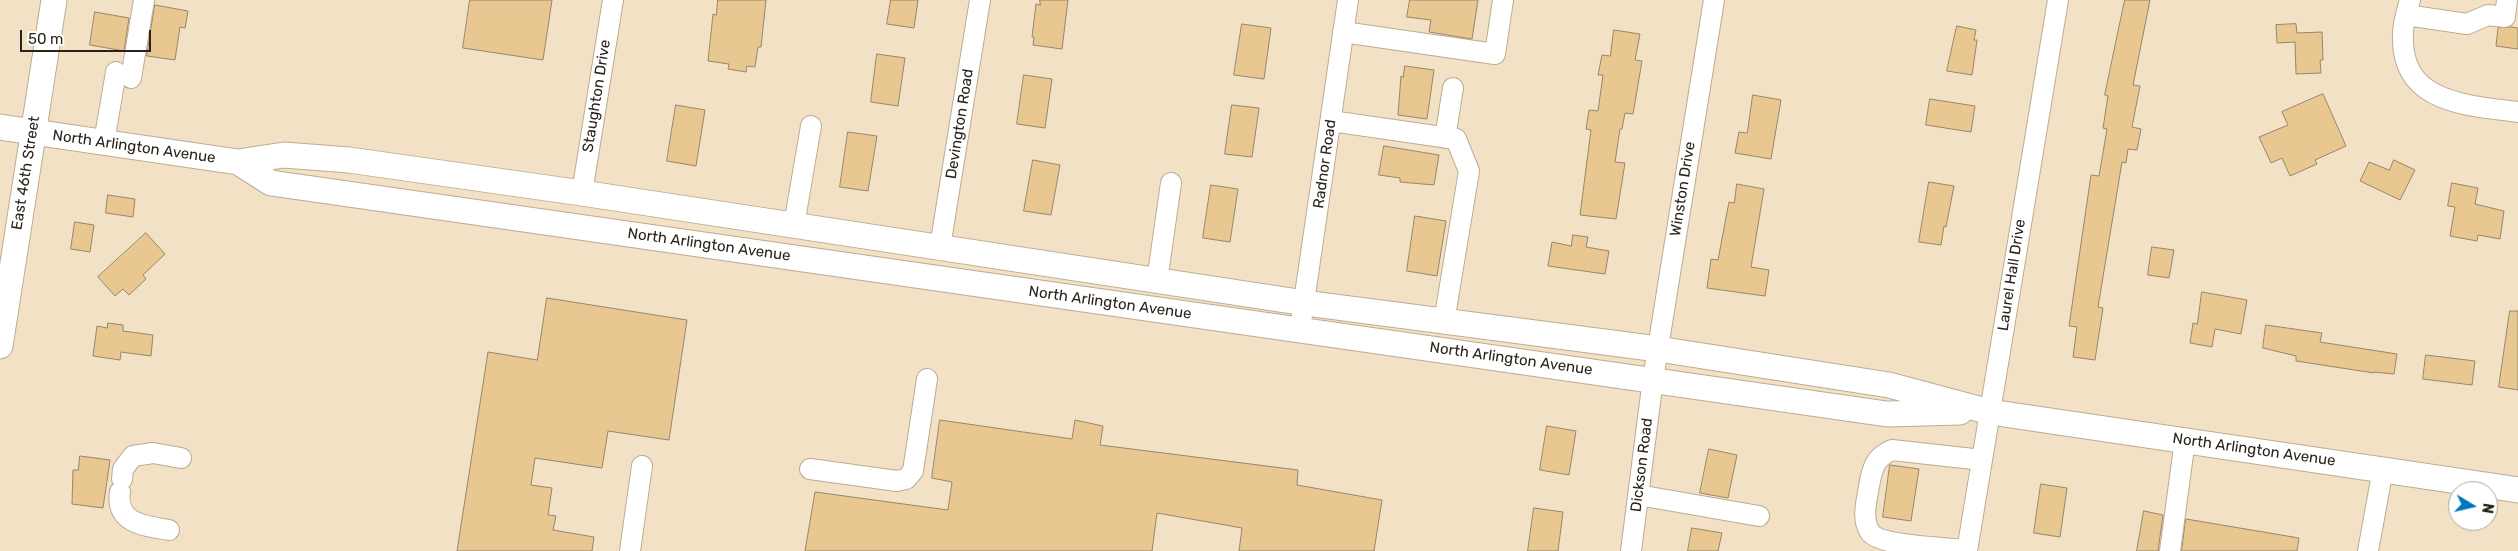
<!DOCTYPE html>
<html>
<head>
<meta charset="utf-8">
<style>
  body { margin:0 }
  #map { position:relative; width:2518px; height:551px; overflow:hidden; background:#f3e1c5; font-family:Rubik,sans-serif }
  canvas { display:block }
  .north { position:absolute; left:2448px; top:481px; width:50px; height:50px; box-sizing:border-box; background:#fff; border:1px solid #aaa7a3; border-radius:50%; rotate:99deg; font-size:14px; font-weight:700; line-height:20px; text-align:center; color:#2a2319 }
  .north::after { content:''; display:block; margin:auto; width:18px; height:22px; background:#0176c0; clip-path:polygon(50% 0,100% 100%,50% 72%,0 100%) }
  .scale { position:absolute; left:20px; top:30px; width:131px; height:22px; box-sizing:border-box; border:2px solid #2a2319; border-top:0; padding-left:6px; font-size:15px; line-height:18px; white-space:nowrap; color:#2a2319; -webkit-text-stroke:4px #fff; paint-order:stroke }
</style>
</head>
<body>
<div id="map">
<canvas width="2518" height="551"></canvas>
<div class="north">N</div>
<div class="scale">50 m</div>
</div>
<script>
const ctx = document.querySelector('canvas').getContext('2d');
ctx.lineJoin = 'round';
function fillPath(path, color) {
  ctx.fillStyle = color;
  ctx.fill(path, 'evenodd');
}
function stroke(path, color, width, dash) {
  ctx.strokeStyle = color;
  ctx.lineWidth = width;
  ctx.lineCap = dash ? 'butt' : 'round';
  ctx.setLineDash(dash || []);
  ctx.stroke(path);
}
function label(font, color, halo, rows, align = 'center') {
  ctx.font = font + ' Rubik,sans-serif';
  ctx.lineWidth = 5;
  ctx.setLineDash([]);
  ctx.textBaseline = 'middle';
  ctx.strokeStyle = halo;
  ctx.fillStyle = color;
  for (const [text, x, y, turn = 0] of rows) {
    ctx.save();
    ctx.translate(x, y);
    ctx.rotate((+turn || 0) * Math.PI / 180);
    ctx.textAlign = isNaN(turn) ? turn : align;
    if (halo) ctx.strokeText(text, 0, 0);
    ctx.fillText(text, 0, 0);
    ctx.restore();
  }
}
const building = new Path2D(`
  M470 0H552L543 60 463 48Z
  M718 0H766L761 47H758L755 67 747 66 746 72 728 69 729 64 708 61 713 14 716 15Z
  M891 0H918L914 28 887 24Z
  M1040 0H1068L1062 49 1033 45 1034 37H1032L1036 4 1040 5Z
  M1410 0H1478L1472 39 1429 32 1431 20 1407 17Z
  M2125 0H2150L2133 85 2140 86 2132 127 2141 129 2137 150 2128 149 2126 163 2122 162 2098 307 2103 308 2095 360 2073 357 2077 327 2069 326 2091 175 2099 176 2107 129 2103 128 2108 96 2105 95Z
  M155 5 188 11 185 28 180 27 175 60 147 56Z
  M95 12 129 18 124 51 90 45Z
  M1242 24 1271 28 1264 79 1234 75Z
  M2296 24 2297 33 2322 32 2323 60H2320L2321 73 2296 74 2295 42 2277 43 2276 25Z
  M1957 26 1976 30 1974 40H1977L1972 75 1947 71Z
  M2511 27 2518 28V49L2496 46 2498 28Z
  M1614 30 1640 34 1635 60 1642 61 1633 114 1625 113 1622 129H1620L1615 162 1625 163 1616 219 1580 215 1591 130 1586 129 1589 110 1598 111 1603 75H1598L1602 55 1610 56Z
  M877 54 905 58 898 106 871 102Z
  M1405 66 1434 70 1427 119 1398 115 1401 76 1403 77Z
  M1024 75 1052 79 1045 128 1017 124Z
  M2323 94 2346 146 2315 160 2317 164 2290 176 2282 158 2271 163 2259 137 2288 125 2282 112Z
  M1753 95 1781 100 1771 159 1735 153 1739 132 1747 133Z
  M1930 99 1975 106 1971 132 1926 125Z
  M676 105 705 110 696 166 667 161Z
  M1232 105 1259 108 1252 157 1225 154Z
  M848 132 877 136 868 191 840 187Z
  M1384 146 1439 155 1434 185 1400 182V178L1379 175Z
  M1033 160 1060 165 1051 215 1024 211Z
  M2394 160 2415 170 2400 200 2360 181 2369 162 2389 170Z
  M1929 182 1954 186 1946 227 1944 226 1941 245 1919 242Z
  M2452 183 2478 188 2475 204 2504 211 2500 239 2478 235 2477 241 2450 236 2455 207 2448 206Z
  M1737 184 1764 189 1751 267 1769 270 1765 296 1707 288 1711 259 1718 260 1729 202 1734 203Z
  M1211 185 1238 189 1230 242 1203 238Z
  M108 195 135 199 133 217 106 213Z
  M1415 216 1446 221 1437 276 1407 271Z
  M75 222 94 225 90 252 71 249Z
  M146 233 165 254 143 275 146 279 129 295 123 289 115 296 98 277Z
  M1573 235 1588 237 1586 247 1609 251 1605 274 1548 266 1552 242 1571 246Z
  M2152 247 2174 250 2169 278 2148 275Z
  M2202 292 2247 300 2241 334 2215 329 2212 347 2190 343 2193 323 2197 324Z
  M547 298 687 320 669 440 608 431 602 468 535 458 531 485 552 488 548 515 556 516 553 530 594 537 592 551H457L488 352 537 360Z
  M2510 311H2518V390L2499 387Z
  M108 323 123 325V331L153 335 151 356 121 352 120 360 93 356 97 326 107 328Z
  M2266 325 2322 333 2320 342 2397 354 2394 374 2374 372V373L2296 361V356L2263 348Z
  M2426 355 2475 361 2472 385 2423 379Z
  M940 420 1072 439 1075 420 1103 426 1100 445 1298 470 1297 485 1382 500 1374 551H1239L1242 528 1157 513 1152 551H805L815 492 948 510 952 482 932 478Z
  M1547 426 1576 431 1569 475 1540 470Z
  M1709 449 1737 455 1728 498 1700 493Z
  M80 456 110 460 103 508 72 504 73 470H78Z
  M1890 465 1919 469 1911 521 1883 517Z
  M2041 484 2067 488 2060 537 2034 533Z
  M1534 508 1563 512 1558 551H1528Z
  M2144 511 2163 515 2158 551H2137Z
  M2186 519 2299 538 2297 551H2182Z
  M1692 528 1722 533 1718 551H1688Z`);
fillPath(building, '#e8c790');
stroke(building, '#96866c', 1);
const minor = new Path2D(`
  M2410 0C2407 11 2403 23 2403 34 2400 104 2467 105 2518 112
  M2406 15 2467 24 2488 15 2505 17 2507 0
  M1343 32 1495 54 1503 0
  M131 78 144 0
  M1331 121 1456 139 1469 171 1444 322
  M1445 138 1453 88
  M104 142 116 72
  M582 193 613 0
  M794 225 811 126
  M940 247 980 0
  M1157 281 1171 183
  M1300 329 1348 0
  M810 469 897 481 906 479 913 471 927 379
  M122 479 123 469 133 456 153 453 181 458
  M120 492C115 524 146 526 169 530
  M1638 495 1759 516
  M1967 550C1948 548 1879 546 1870 532 1861 518 1867 501 1869 486 1872 469 1875 457 1892 450L1982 460
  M630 551 642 466
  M1631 551 1653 379 1714 0
  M1967 551 2058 0
  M2170 551 2185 440
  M2368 551 2383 469`);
const major = new Path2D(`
  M0 127 238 162 284 155 349 160 582 193 1305 303 1658 349 1889 385 1990 412 2518 490
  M238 162 271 183 1887 414 1960 412
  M0 346 54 0`);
stroke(minor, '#bcac91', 22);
stroke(major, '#bcac91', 27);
stroke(minor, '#fff', 20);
stroke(major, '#fff', 25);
label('15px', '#2a2319', '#fff', [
  ["Staughton Drive",597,96,-81],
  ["Devington Road",960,124,-81],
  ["North Arlington Avenue",134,147,8],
  ["Radnor Road",1325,164,-82],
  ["East 46th Street",26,173,-81],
  ["Winston Drive",1683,189,-81],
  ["North Arlington Avenue",709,245,8],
  ["Laurel Hall Drive",2012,275,-81],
  ["North Arlington Avenue",1110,303,8],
  ["North Arlington Avenue",1511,359,8],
  ["North Arlington Avenue",2254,450,8],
  ["Dickson Road",1642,465,-83]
]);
</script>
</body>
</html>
